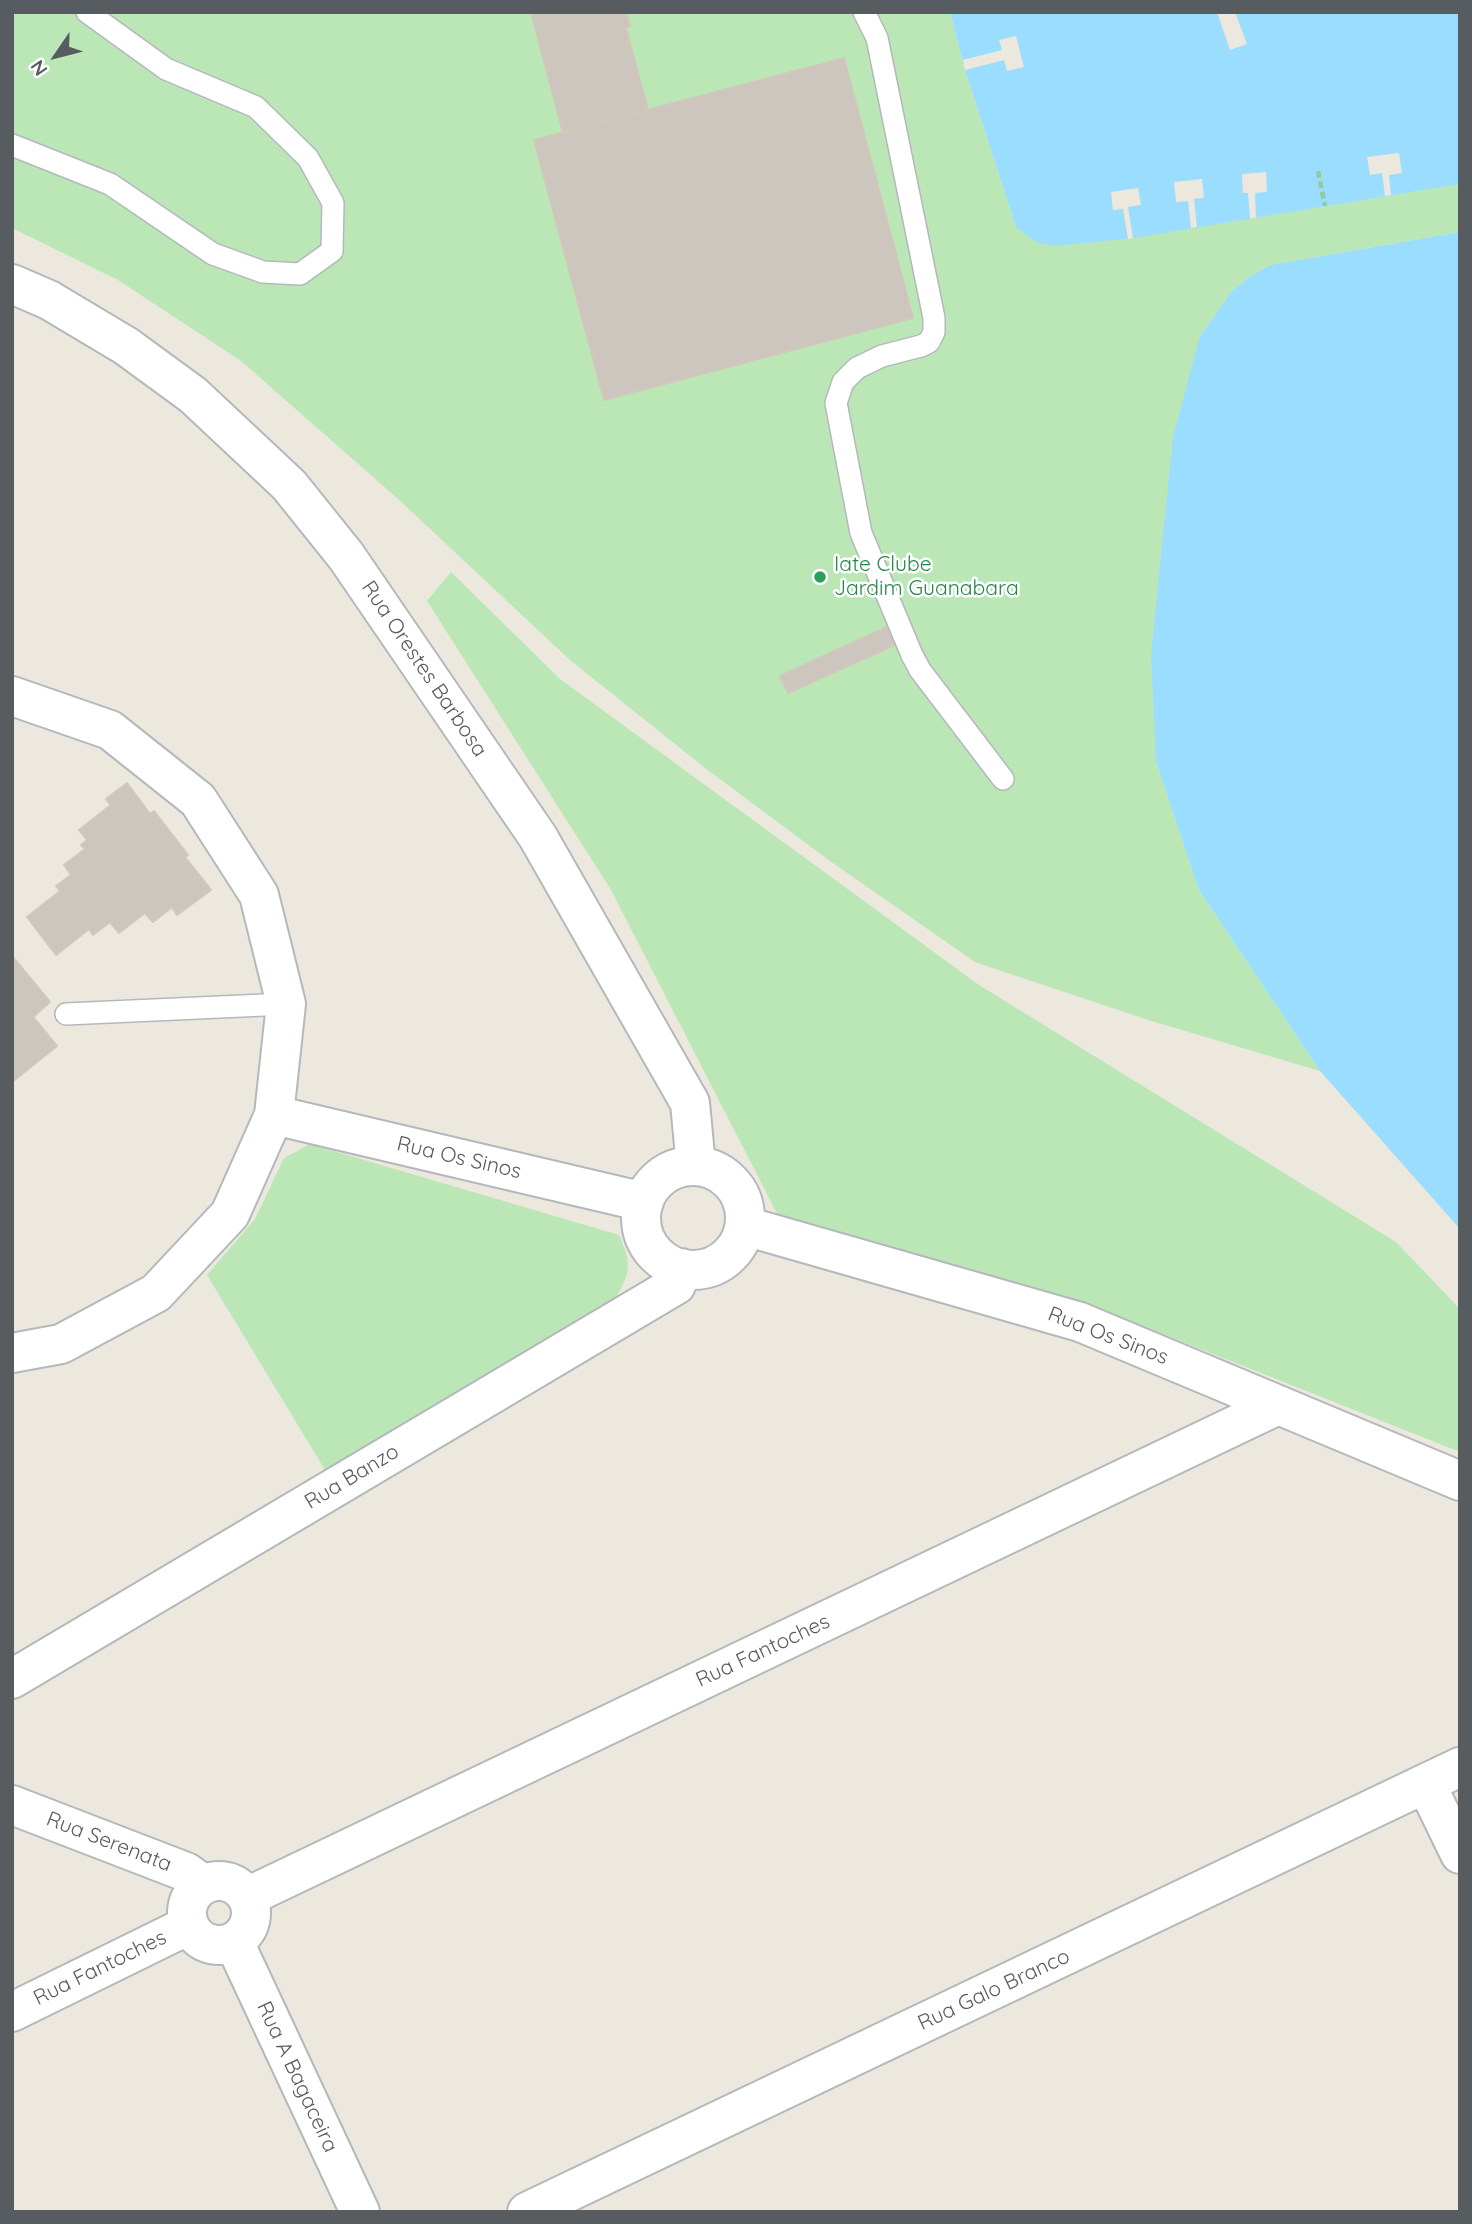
<!DOCTYPE html>
<html>
<head>
<meta charset="utf-8">
<style>
  body { margin:0 }
  #map { position:relative; width:1472px; height:2224px; overflow:hidden; background:#ece8dd; font-family:Quicksand,sans-serif }
  canvas { display:block }
  .frame { position:absolute; inset:0; border:14px solid #575c61; pointer-events:none }
  .north { position:absolute; left:21px; top:21px; width:70px; height:70px; -webkit-text-stroke:5px #fff; paint-order:stroke; rotate:235deg; font-size:19px; font-weight:700; line-height:28px; text-align:center; color:#575c61 }
  .north::after { content:''; display:block; margin:auto; width:24px; height:32px; background:#575c61; clip-path:polygon(50% 0,100% 100%,50% 72%,0 100%) }
</style>
</head>
<body>
<div id="map">
<canvas width="1472" height="2224"></canvas>
<div class="frame"></div>
<div class="north">N</div>
</div>
<script>
const ctx = document.querySelector('canvas').getContext('2d');
ctx.lineJoin = 'round';
function fillPath(path, color) {
  ctx.fillStyle = color;
  ctx.fill(path, 'evenodd');
}
function stroke(path, color, width, dash) {
  ctx.strokeStyle = color;
  ctx.lineWidth = width;
  ctx.lineCap = dash ? 'butt' : 'round';
  ctx.setLineDash(dash || []);
  ctx.stroke(path);
}
function label(font, color, halo, rows, align = 'center') {
  ctx.font = font + ' Quicksand,sans-serif';
  ctx.lineWidth = 5;
  ctx.setLineDash([]);
  ctx.textBaseline = 'middle';
  ctx.strokeStyle = halo;
  ctx.fillStyle = color;
  for (const [text, x, y, turn = 0] of rows) {
    ctx.save();
    ctx.translate(x, y);
    ctx.rotate((+turn || 0) * Math.PI / 180);
    ctx.textAlign = isNaN(turn) ? turn : align;
    if (halo) ctx.strokeText(text, 0, 0);
    ctx.fillText(text, 0, 0);
    ctx.restore();
  }
}
fillPath(new Path2D(`
  M12 12H950L965 70 1016 227 1191 228 1460 184V232L1270 265 1248 278 1232 291 1200 336 1199 890 1320 1071 1148 1020 975 962 830 861 705 768 571 661 397 498 241 361 118 280 12 228Z
  M451 572 560 679 979 985 1396 1242 1460 1309V1452L1077 1300 786 1231 611 890 427 601Z
  M310 1144 619 1235C633 1265 630 1275 613 1302L328 1475 207 1275 255 1219 284 1158Z`), '#bbe7b6');
fillPath(new Path2D(`
  M950 12H1460V184L1133 238 1055 246 1036 242 1016 227 965 70Z
  M1460 232V1229L1320 1071 1199 890 1156 761 1151 655 1173 437 1200 336 1232 291 1248 278 1270 265Z`), '#9bddff');
fillPath(new Path2D(`
  M1217 12H1235L1247 44 1230 50Z
  M1016 36 1024 67 1007 71 1004 60 965 70 963 60 1002 50 999 40Z
  M1399 153 1402 173 1389 175 1391 195 1385 196 1382 173 1370 175 1367 157Z
  M1266 172 1267 192 1255 193 1256 218H1250L1248 193H1243L1242 174Z
  M1202 179 1204 198 1194 199 1197 227 1191 228 1188 201 1176 202 1174 182Z
  M1138 188 1141 205 1128 207 1133 238 1128 239 1123 209 1113 210 1111 192Z`), '#ece8dd');
const building = new Path2D(`
  M531 12H620L621 15 626 13 630 26 626 28 648 110 563 133Z
  M844 58 913 318 604 400 534 140Z
  M891 625 899 643 788 693 780 676Z
  M127 783 150 814 154 811 188 855 185 857 211 890 177 915 172 907 153 922 145 913 119 933 110 922 93 935 89 929 56 955 27 917 60 891 56 886 71 875 64 865 85 849 81 845 87 840 79 830 111 805 106 799Z
  M12 956 50 1002 33 1017 57 1046 12 1082Z`);
fillPath(building, '#ccc6bf');
stroke(building, '#d1c8bb', 2);
const service = new Path2D(`
  M864 12 877 38 934 318V332L929 342 921 346 882 356 857 368 843 382 836 403 861 533 912 655 920 670 1003 779
  M12 145 110 184 213 254 263 272 300 274 332 251 333 203 308 158 256 107 166 69 87 12
  M66 1014 286 1004`);
const minor = new Path2D(`
  M12 284 49 300 126 346 193 395 289 485 346 556 538 837 690 1103 696 1166
  M12 696 110 730 198 800 259 895 286 1004 274 1115 230 1214 156 1293 61 1344 12 1353
  M274 1115 644 1202
  M641 1218a52 52 0 1 1 104 0a52 52 0 1 1-104 0Z
  M745 1226 1080 1322 1460 1481
  M12 1679 676 1285 681 1268
  M1426 1784 1460 1854
  M12 1805 186 1872 203 1884
  M187 1913a32 32 0 1 1 64 0a32 32 0 1 1-64 0Z
  M247 1897 1278 1405
  M234 1942 360 2212
  M12 2012 189 1925
  M527 2212 1460 1767`);
stroke(service, '#b4b8bd', 24);
stroke(minor, '#b4b8bd', 42);
stroke(new Path2D(`
  M1318 171 1325 206`), '#90cc9b', 4.5, [7, 3.5]);
stroke(service, '#fff', 21);
stroke(minor, '#fff', 38);
for (const [x, y, r, color] of [
  [820,577,7,"#2e9e5b"]
]) {
  const dot = new Path2D();
  dot.arc(x, y, r, 0, 2 * Math.PI);
  ctx.fillStyle = color;
  ctx.fill(dot);
  stroke(dot, '#fff', 2.5);
}
label('21px', '#27864d', '#fff', [
  ["Iate Clube",834,565],
  ["Jardim Guanabara",834,589]
], 'left');
label('21px', '#575c61', '#fff', [
  ["Rua Orestes Barbosa",424,669,56],
  ["Rua Os Sinos",459,1158,13],
  ["Rua Os Sinos",1108,1336,21],
  ["Rua Banzo",352,1477,-31],
  ["Rua Fantoches",763,1651,-25],
  ["Rua Serenata",109,1842,21],
  ["Rua Fantoches",100,1968,-26],
  ["Rua Galo Branco",994,1990,-25],
  ["Rua A Bagaceira",297,2077,65]
]);
</script>
</body>
</html>
